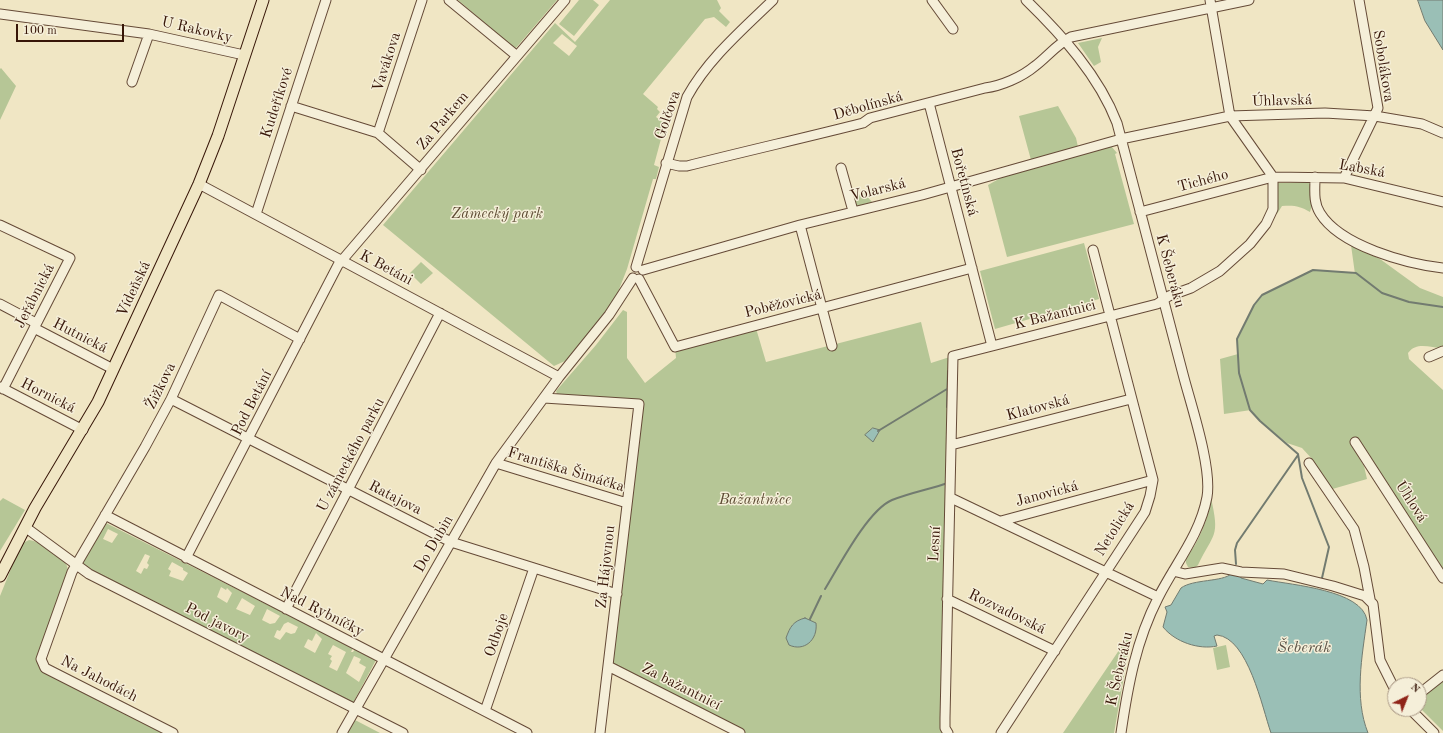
<!DOCTYPE html>
<html>
<head>
<meta charset="utf-8">
<style>
  body { margin:0 }
  #map { position:relative; width:1443px; height:733px; overflow:hidden; background:#f0e6c4; font-family:"Old Standard TT",serif }
  canvas { display:block }
  .north { position:absolute; left:1387px; top:677px; width:40px; height:40px; box-sizing:border-box; background:#f5efd9; border:1px solid #a99885; border-radius:50%; rotate:43deg; font-size:11px; font-weight:700; line-height:16px; text-align:center; color:#371608 }
  .north::after { content:''; display:block; margin:auto; width:14px; height:18px; background:#8f2418; clip-path:polygon(50% 0,100% 100%,50% 72%,0 100%) }
  .scale { position:absolute; left:16px; top:24px; width:108px; height:18px; box-sizing:border-box; border:2px solid #371608; border-top:0; padding-left:5px; font-size:12px; line-height:14px; white-space:nowrap; color:#371608; -webkit-text-stroke:3px #f5efd9; paint-order:stroke }
</style>
</head>
<body>
<div id="map">
<canvas width="1443" height="733"></canvas>
<div class="north">N</div>
<div class="scale">100 m</div>
</div>
<script>
const ctx = document.querySelector('canvas').getContext('2d');
ctx.lineJoin = 'round';
function fillPath(path, color) {
  ctx.fillStyle = color;
  ctx.fill(path, 'evenodd');
}
function stroke(path, color, width, dash) {
  ctx.strokeStyle = color;
  ctx.lineWidth = width;
  ctx.lineCap = dash ? 'butt' : 'round';
  ctx.setLineDash(dash || []);
  ctx.stroke(path);
}
function label(font, color, halo, rows, align = 'center') {
  ctx.font = font + ' "Old Standard TT",serif';
  ctx.lineWidth = 3;
  ctx.setLineDash([]);
  ctx.textBaseline = 'middle';
  ctx.strokeStyle = halo;
  ctx.fillStyle = color;
  for (const [text, x, y, turn = 0] of rows) {
    ctx.save();
    ctx.translate(x, y);
    ctx.rotate((+turn || 0) * Math.PI / 180);
    ctx.textAlign = isNaN(turn) ? turn : align;
    if (halo) ctx.strokeText(text, 0, 0);
    ctx.fillText(text, 0, 0);
    ctx.restore();
  }
}
fillPath(new Path2D(`
  M458 0H557L515 49Z
  M579 0H593L599 5 574 36 559 24Z
  M610 0H717L721 8 719 11 730 22 726 27 714 17 705 19 643 94 658 107 657 109 660 112 656 117 665 124 654 165 659 167 656 179H653L627 269 618 292 602 319 577 348 565 361 554 366 383 225 555 23 575 42ZM562 34 577 46 569 56 553 43Z
  M1102 38 1098 47 1101 62 1094 66 1078 43Z
  M1 68 16 86 0 120V69Z
  M1058 106 1076 138 1078 147 1031 160 1019 116Z
  M1111 146 1117 153 1115 154 1134 224 1007 257 988 185 1006 175Z
  M1309 182C1315 190 1313 203 1310 212 1300 206 1294 205 1282 206L1277 214V183Z
  M864 193 872 202 857 206 854 196Z
  M1084 243 1099 299 995 329 980 271Z
  M1351 245 1380 259 1420 288 1443 297V348C1430 348 1417 341 1408 353L1409 359 1443 390V573L1359 443H1350L1364 466 1367 479 1329 490 1313 460 1302 448 1287 443 1260 421 1251 410 1224 414 1220 359 1238 354 1237 341 1254 305 1262 295 1313 270 1347 272 1355 274Z
  M421 262 433 273 421 284 410 273Z
  M623 310 627 312V358L645 383 676 358 675 347 755 325 766 362 921 322 931 363 953 356 943 733H740L608 666 640 401 557 394 556 391 596 345Z
  M3 498 25 510 0 551V501Z
  M1211 498C1220 538 1214 532 1198 565L1195 568 1188 567 1186 563V559C1199 540 1208 521 1211 498Z
  M106 523 353 648 351 652H353L355 649 376 660 353 703 86 567 83 563 85 558ZM108 529 118 534 112 543 103 539ZM145 554 150 556 147 563 149 565 147 569 144 568 141 574 136 571ZM172 562 183 568V570L188 573 183 581 169 576 171 571 168 569ZM221 587 226 590 227 588 232 593 227 603 217 597ZM242 598 255 606 250 615 236 609ZM267 609 280 616 275 623 270 624 262 620ZM288 622 298 627 295 633 291 634 286 632 280 640 274 637 277 630 280 631 284 624ZM316 633 322 639 315 653 304 647 308 639 312 641ZM333 645 346 652 337 671 329 667 332 661 330 659 332 656 328 654ZM354 656 361 659 359 663 366 667 359 682 346 673Z
  M29 540C37 540 62 556 66 564 69 569 67 573 66 577L37 663 42 669 165 733H0V596L21 544Z
  M1132 631 1114 733H1063Z
  M1226 645 1230 667 1217 670 1213 648Z
  M1443 679V731L1419 707V698Z
  M354 720 357 721 380 733H345Z`), '#b6c696');
const water = new Path2D(`
  M1418 0H1443V50L1425 21Z
  M873 428 880 430 873 442 865 435Z
  M1231 574 1240 575 1241 578 1263 584 1267 580C1292 585 1362 590 1367 620 1362 656 1354 698 1368 733H1271C1262 707 1248 638 1217 635L1214 636 1217 646C1199 650 1175 642 1163 627L1167 612 1165 607 1171 605 1181 588C1193 579 1223 582 1231 574Z
  M805 618 816 623C818 640 804 652 789 645L786 638C790 627 793 621 805 618Z`);
fillPath(water, '#9abfb6');
stroke(water, '#727b70', 1);
stroke(new Path2D(`
  M947 407 948 371
  M878 431 947 389
  M1236 564 1235 550 1237 543 1298 455
  M1322 578 1329 547 1302 478 1298 454 1260 421 1250 410 1239 373 1237 339 1254 305 1262 295 1313 270 1356 273 1382 293 1409 302 1443 307
  M825 589C839 566 868 510 892 500 909 493 930 489 948 483
  M810 619 821 596`), '#727b70', 2);
const minor = new Path2D(`
  M449 0 517 56
  M932 0 953 29
  M1026 0C1062 35 1099 76 1117 123 1139 208 1161 293 1184 378 1192 408 1212 468 1207 497 1200 535 1175 564 1158 598 1136 641 1128 685 1121 733
  M1210 0 1230 116 1273 177
  M0 14 149 34 244 55
  M132 82 149 34
  M929 103 992 346
  M291 106 378 133 421 170
  M378 133 422 0
  M666 163 679 166H687C746 151 804 138 863 123L870 118 985 88C1001 86 1022 77 1035 66 1047 57 1057 44 1071 37L1249 0
  M841 168 853 211
  M1315 177C1315 190 1313 202 1320 213 1340 246 1407 264 1443 268
  M1344 178 1378 108 1359 0
  M199 184 559 377
  M1140 212 1273 177 1344 178 1443 202
  M256 214 326 0
  M0 225 70 258 3 389
  M800 225 832 346
  M636 267 687 97C708 59 742 30 773 0
  M643 270 800 225 922 195 1121 139 1230 116 1325 113 1375 116 1422 124 1443 133
  M639 279 675 347 972 268
  M0 304 36 323
  M34 328 113 369
  M1429 357 1443 351
  M0 387 83 430
  M544 398 639 404 600 733
  M171 399 451 542 617 594
  M1355 442 1443 578
  M951 445 1131 399
  M496 463 627 503
  M1309 463 1354 529 1364 567 1370 599
  M951 498 1158 597
  M105 515 527 733
  M1001 521 1153 480
  M25 527 89 574 403 733
  M186 558 338 265 565 0
  M1173 571 1185 574 1222 568 1241 572 1284 574 1333 586 1365 596 1373 604 1380 660 1395 690
  M947 599 1055 651
  M286 609 440 313
  M608 666 740 733
  M1419 694 1443 675
  M1410 709 1434 733
  M485 711 534 568
  M173 733 45 668 41 659 72 572 145 447 171 399 219 295 300 339
  M342 733 496 463 559 377 609 315 633 278
  M948 733 945 728V718L953 356 1157 304 1169 296 1191 288 1220 271 1250 244 1266 224 1273 209V177
  M1001 733 1145 512 1150 496 1153 480 1093 250`);
const major = new Path2D(`
  M0 576 35 508 98 402 199 184 218 136 263 0`);
stroke(minor, '#654a37', 11);
stroke(major, '#371608', 13);
stroke(minor, '#f5efd9', 9);
stroke(major, '#f0e6c4', 11);
label('15px', '#371608', '#f5efd9', [
  ["U Rakovky",197,30,13],
  ["Vavákova",387,62,-72],
  ["Sobolákova",1383,66,81],
  ["Úhlavská",1282,101,-2],
  ["Kudeříkové",277,103,-72],
  ["Děbolínská",868,106,-16],
  ["Golčova",668,115,-71],
  ["Za Parkem",443,121,-50],
  ["Labská",1362,169,10],
  ["Tichého",1203,181,-15],
  ["Bořetínská",964,182,75],
  ["Volarská",878,190,-14],
  ["K Betáni",386,268,28],
  ["K Šeberáku",1170,271,75],
  ["Vídeňská",134,289,-65],
  ["Jeřábnická",35,296,-63],
  ["Poběžovická",783,304,-14],
  ["K Bažantnici",1055,315,-14],
  ["Hutnická",80,336,27],
  ["Žižkova",161,386,-64],
  ["Hornická",48,396,27],
  ["Pod Betání",252,403,-63],
  ["Klatovská",1038,408,-15],
  ["U zámeckého parku",351,455,-62],
  ["Františka Šimáčka",566,470,17],
  ["Janovická",1047,494,-15],
  ["Ratajova",395,498,27],
  ["Úhlová",1411,502,57],
  ["Netolická",1115,529,-58],
  ["Do Dubin",434,544,-60],
  ["Lesní",935,544,-87],
  ["Za Hájovnou",606,567,-84],
  ["Nad Rybníčky",322,612,27],
  ["Rozvadovská",1007,612,26],
  ["Pod javory",217,623,27],
  ["Odboje",497,635,-71],
  ["K Šeberáku",1120,669,-77],
  ["Na Jahodách",99,679,27],
  ["Za bažantnicí",681,687,27]
]);
label('italic 15px', '#5d4b33', '#f5efd9', [
  ["Zámecký park",497,214],
  ["Bažantnice",755,500]
]);
label('italic 16px', '#5a5145', '#f5efd9', [
  ["Šeberák",1304,648]
]);
</script>
</body>
</html>
